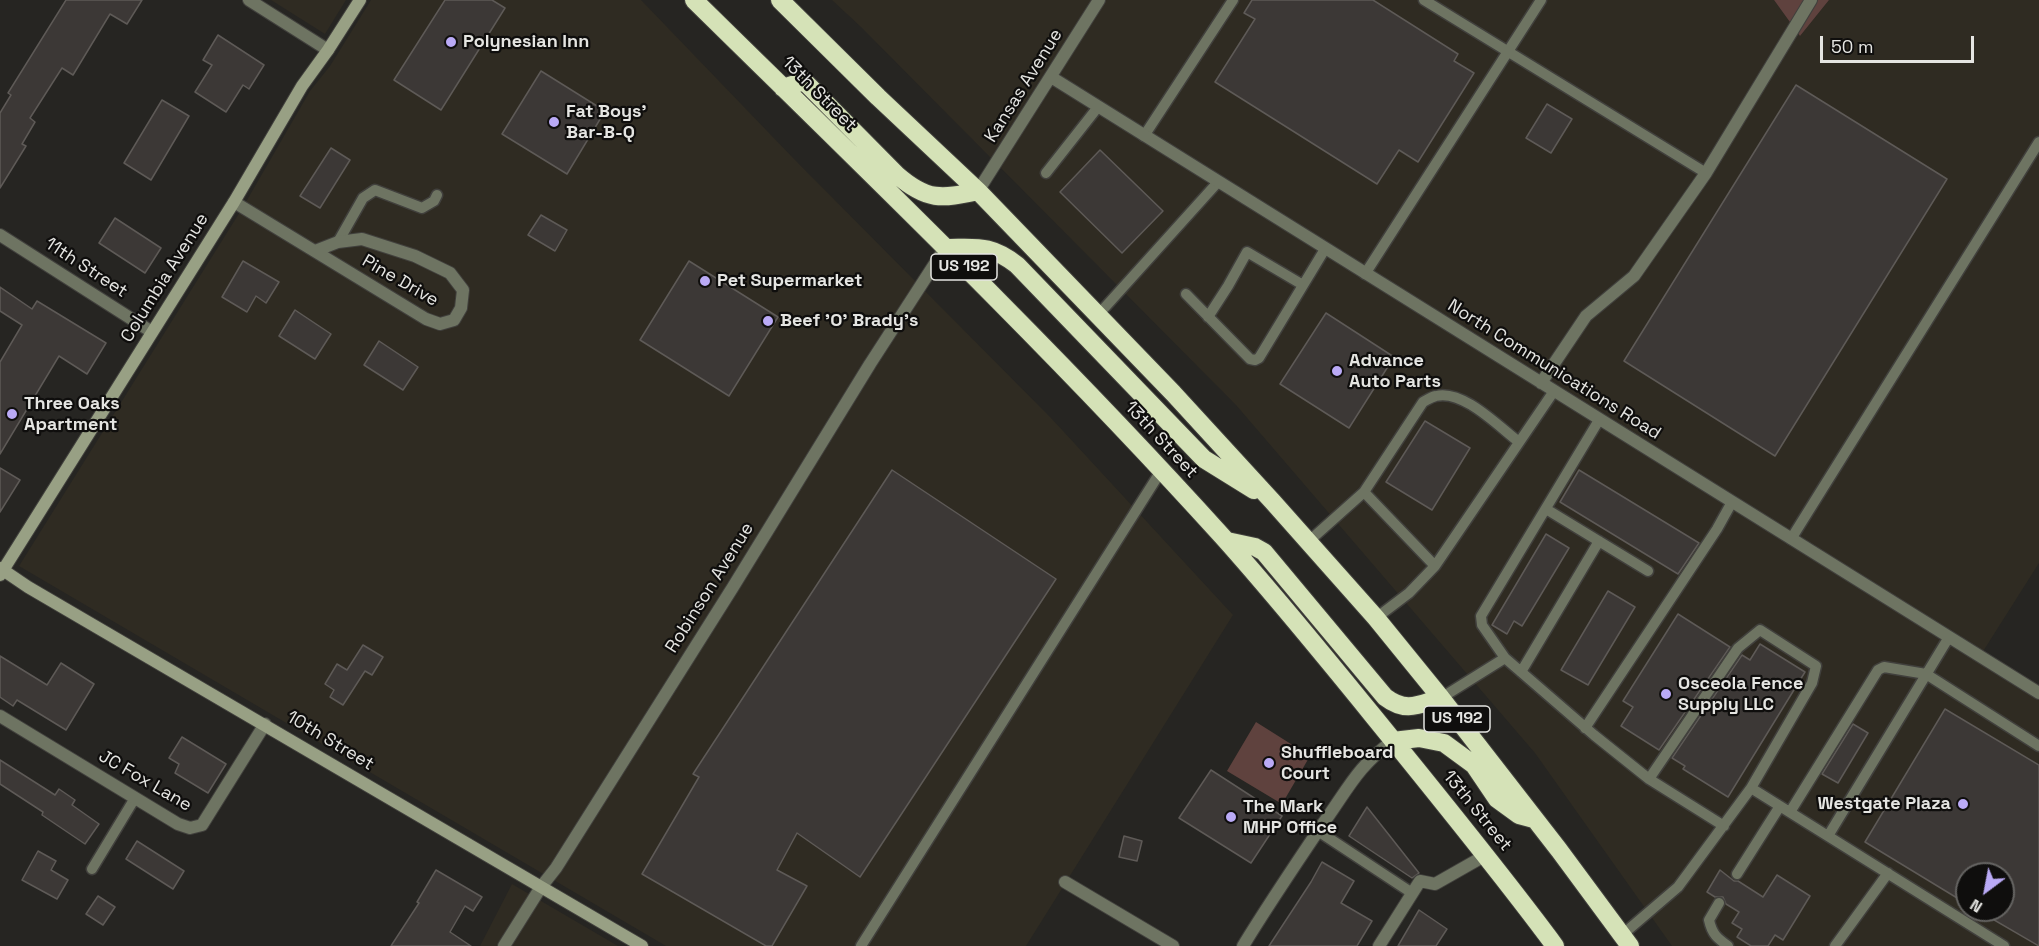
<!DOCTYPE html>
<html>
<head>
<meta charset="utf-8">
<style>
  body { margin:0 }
  #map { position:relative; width:2039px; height:946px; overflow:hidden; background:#262522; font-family:"Space Grotesk",sans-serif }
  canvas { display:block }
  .north { position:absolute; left:1955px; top:862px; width:60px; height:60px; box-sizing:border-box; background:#0f0e0d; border:2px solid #656462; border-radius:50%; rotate:212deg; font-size:16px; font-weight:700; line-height:24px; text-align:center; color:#e5e5e2 }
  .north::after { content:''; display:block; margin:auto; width:21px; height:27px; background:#baaaf6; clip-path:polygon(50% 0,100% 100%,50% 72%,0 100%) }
  .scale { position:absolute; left:1820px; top:36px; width:154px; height:27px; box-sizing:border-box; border:3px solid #e5e5e2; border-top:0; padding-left:8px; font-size:18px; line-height:21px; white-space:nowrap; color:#e5e5e2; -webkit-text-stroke:4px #0f0e0d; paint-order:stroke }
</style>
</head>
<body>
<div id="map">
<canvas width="2039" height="946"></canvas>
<div class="north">N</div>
<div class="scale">50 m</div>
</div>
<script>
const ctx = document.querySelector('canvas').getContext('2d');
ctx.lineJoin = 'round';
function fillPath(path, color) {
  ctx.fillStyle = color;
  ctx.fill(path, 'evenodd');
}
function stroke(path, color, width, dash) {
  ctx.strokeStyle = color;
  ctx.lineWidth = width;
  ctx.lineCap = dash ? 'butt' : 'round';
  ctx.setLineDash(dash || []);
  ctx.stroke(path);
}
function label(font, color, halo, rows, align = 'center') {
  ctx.font = font + ' "Space Grotesk",sans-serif';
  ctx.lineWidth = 4.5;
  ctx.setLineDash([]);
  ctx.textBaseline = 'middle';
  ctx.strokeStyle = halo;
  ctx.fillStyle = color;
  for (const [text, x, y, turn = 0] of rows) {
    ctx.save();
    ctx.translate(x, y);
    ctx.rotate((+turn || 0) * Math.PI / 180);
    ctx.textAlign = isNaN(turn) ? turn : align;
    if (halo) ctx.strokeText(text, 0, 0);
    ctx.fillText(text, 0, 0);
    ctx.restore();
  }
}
fillPath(new Path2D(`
  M271 0H346L325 34Z
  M371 0H641L794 159 1051 418 1233 615 1026 946H666L19 566 243 207 310 91 330 66Z
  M832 0H1774L1800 36 1829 0H2039V563L1982 653 2039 689V946H1672L1535 753 1236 405 861 27ZM1967 874H2003V910H1967Z
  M512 884 618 946H480Z`), '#2f2b22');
fillPath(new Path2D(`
  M1774 0H1829L1800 36Z
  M1256 722 1310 756 1282 804 1227 771Z`), '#5f423e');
const building = new Path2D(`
  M66 0H142L127 24 110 14 73 75 62 68 30 118 35 122 22 144 26 146 0 188V113L11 95 8 93Z
  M445 0H492L505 8 441 110 394 80Z
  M1252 0H1373L1458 54 1454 61 1474 73 1418 162 1399 150 1377 184 1215 82 1255 19 1244 13Z
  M218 35 264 65 249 89 243 85 226 112 195 92 212 65 203 60Z
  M541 71 605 111 567 174 502 134Z
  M1796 85 1947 179 1775 456 1624 361Z
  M162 100 189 116 151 180 124 163Z
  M1547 104 1572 119 1551 153 1526 138Z
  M331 148 350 160 320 208 300 196Z
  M1100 150 1163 211 1122 253 1060 192Z
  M541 215 567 230 555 251 528 235Z
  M115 218 161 248 145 273 99 243Z
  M243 261 279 282 266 303 256 296 247 312 222 297Z
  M689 261 778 317 729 396 640 340Z
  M0 287 32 309 37 301 106 343 87 374 59 356 0 454V362L22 325 0 311Z
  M295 310 331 334 315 359 279 336Z
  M1326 313 1394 357 1349 428 1280 384Z
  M379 341 418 367 403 390 364 365Z
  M1425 421 1470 448 1432 510 1386 482Z
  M0 468 20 480 0 512Z
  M892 470 1056 579 860 877 797 833 777 870 807 886 772 946H766L642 874 699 777 693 774Z
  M1579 470 1699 543 1678 574 1560 502Z
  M1546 534 1569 548 1522 626 1514 621 1507 634 1492 625Z
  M1608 591 1635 607 1588 685 1561 670Z
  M1678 614 1730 647 1659 750 1621 726 1633 707 1623 701Z
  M1760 644 1805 672 1728 797 1683 769 1685 766 1672 758 1742 655 1750 660Z
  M363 645 383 657 372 675 365 671 343 705 330 697 334 690 325 684 337 664 347 670Z
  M0 656 47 685 61 663 94 684 66 730 17 700 13 706 0 697Z
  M1945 709 2039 765V946L1977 910H2003V874H1967V904L1865 842Z
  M1853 724 1868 733 1838 783 1822 774Z
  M182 737 226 764 208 793 175 773 179 764 169 758Z
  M0 760 55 795 59 789 75 800 72 805 99 824 85 844 42 815 43 812 0 784Z
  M1211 770 1282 816 1251 863 1179 818Z
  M1367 807 1419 873 1412 878 1349 836Z
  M1124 836 1142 841 1137 861 1119 857Z
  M137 841 184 871 173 889 126 859Z
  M38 851 56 861 51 870 68 880 57 899 22 880Z
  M1322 862 1354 881 1341 903 1372 921 1357 946H1269L1311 882Z
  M436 870 482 897 473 911 465 906 450 932 471 946H391L419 903 417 902Z
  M1720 870 1734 881H1738L1763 897 1777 875 1810 896 1783 940 1775 935 1768 946H1751L1737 937 1742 929 1732 923 1739 912 1726 904 1723 897H1715L1707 892Z
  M98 896 115 907 103 925 86 914Z
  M1419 910 1447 929 1436 946H1398Z`);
fillPath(building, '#3c3836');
stroke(building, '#5e5a57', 1.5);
const lane = new Path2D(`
  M1424 0 1706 173
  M1144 136 1233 0
  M1046 173 1098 107
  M338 242 363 198 375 190 422 208 434 201 437 195
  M1365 274 1541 0
  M1186 294 1250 359 1255 360 1259 358 1325 249
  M1098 315 1218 182
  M1208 317 1228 286 1247 252 1303 285
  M1364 492 1435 566
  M1546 509 1648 571
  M1791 539 2039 142
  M1308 542 1364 492 1423 402C1427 400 1431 397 1436 396 1463 389 1499 427 1519 442
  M1376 618 1409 593 1435 566 1554 391
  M1505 658 1482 625 1481 616 1599 420
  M1521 672 1599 541
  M1441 698 1505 658 1594 735 1649 779 1724 826
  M1585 728 1717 529 1732 502
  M1649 779 1738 648 1760 630 1816 666 1812 683 1751 788
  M1790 812 1878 670 1884 667 1926 674 2039 746
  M1318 831 1412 893
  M1828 836 1949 637
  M92 869 135 798
  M1737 874 1780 806
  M1719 903 1709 920C1712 934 1717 938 1728 946
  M1622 935 1678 887 1751 788 2004 946
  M861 946 1161 471
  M1835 946 1888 873`);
const street = new Path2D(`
  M249 0 328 50
  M1051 77 2039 693
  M978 191 1099 0
  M234 202 426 319 440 324 454 320 461 308 463 290 450 273 415 256 362 239 338 242 315 251
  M0 235 152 332
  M1541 383 1586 316 1634 276 1706 173 1811 0
  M0 716 178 824 190 828 202 825 265 724
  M1065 882 1173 946
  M504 946 541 887 556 868 733 587 870 364 945 248
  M1243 946C1268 905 1295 865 1322 825 1347 791 1357 766 1393 741
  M1379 946 1420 881 1435 884 1486 855`);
const secondary = new Path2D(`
  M0 568 28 587 642 946
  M0 575 234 202 302 86 328 50 360 0`);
const highway = new Path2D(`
  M694 0C873 176 1054 350 1222 536 1283 604 1339 674 1396 744 1450 811 1504 877 1555 946
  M780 0 878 97 978 191 1173 393 1273 502 1376 618 1441 698 1559 850 1630 946
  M783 88 804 81 897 175C927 201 941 199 978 191
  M945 248C977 248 990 244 1017 265L1204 459 1254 490
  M1227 541 1255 547 1264 552 1385 697C1406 713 1418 705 1441 698
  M1393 741 1419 738 1444 743 1474 765 1497 799 1519 815 1534 819`);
stroke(lane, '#41403d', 13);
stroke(street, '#41403d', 14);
stroke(secondary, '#41403d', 14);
stroke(highway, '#41403d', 20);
stroke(lane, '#6e7462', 10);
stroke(street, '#6e7462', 12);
stroke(secondary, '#98a084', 12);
stroke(highway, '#d5e2b7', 18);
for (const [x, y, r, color] of [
  [451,42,6,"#baaaf6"],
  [554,122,6,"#baaaf6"],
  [705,281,6,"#baaaf6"],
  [768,321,6,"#baaaf6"],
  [1337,371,6,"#baaaf6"],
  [12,414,6,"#baaaf6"],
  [1666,694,6,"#baaaf6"],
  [1269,763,6,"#baaaf6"],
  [1963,804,6,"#baaaf6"],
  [1231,817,6,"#baaaf6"]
]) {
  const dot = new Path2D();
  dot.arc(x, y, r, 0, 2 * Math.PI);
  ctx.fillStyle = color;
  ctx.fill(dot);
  stroke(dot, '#0f0e0d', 2);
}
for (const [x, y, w] of [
  [964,267,66],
  [1457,719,66]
]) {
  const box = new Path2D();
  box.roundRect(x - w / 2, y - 13, w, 26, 4.5);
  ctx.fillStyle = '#0f0e0d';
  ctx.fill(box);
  stroke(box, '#e5e5e2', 1.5);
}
label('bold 16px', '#e5e5e2', null, [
  ["US 192",964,267],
  ["US 192",1457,719]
]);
label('bold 18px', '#e5e5e2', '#0f0e0d', [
  ["Polynesian Inn",463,42],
  ["Fat Boys'",566,112],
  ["Bar-B-Q",566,133],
  ["Pet Supermarket",717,281],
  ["Beef 'O' Brady's",780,321],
  ["Advance",1349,361],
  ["Auto Parts",1349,382],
  ["Three Oaks",24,404],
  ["Apartment",24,425],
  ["Osceola Fence",1678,684],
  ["Supply LLC",1678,705],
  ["Shuffleboard",1281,753],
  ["Court",1281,774],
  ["Westgate Plaza",1951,804,"right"],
  ["The Mark",1243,807],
  ["MHP Office",1243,828]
], 'left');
label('18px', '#e5e5e2', '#0f0e0d', [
  ["Kansas Avenue",1024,86,-58],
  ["13th Street",819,94,45],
  ["11th Street",86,268,33],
  ["Columbia Avenue",165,278,-58],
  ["Pine Drive",400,281,30],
  ["North Communications Road",1554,370,32],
  ["13th Street",1161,440,47],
  ["Robinson Avenue",710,588,-58],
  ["10th Street",330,741,31],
  ["JC Fox Lane",145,781,30],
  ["13th Street",1477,811,51]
]);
</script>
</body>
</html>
